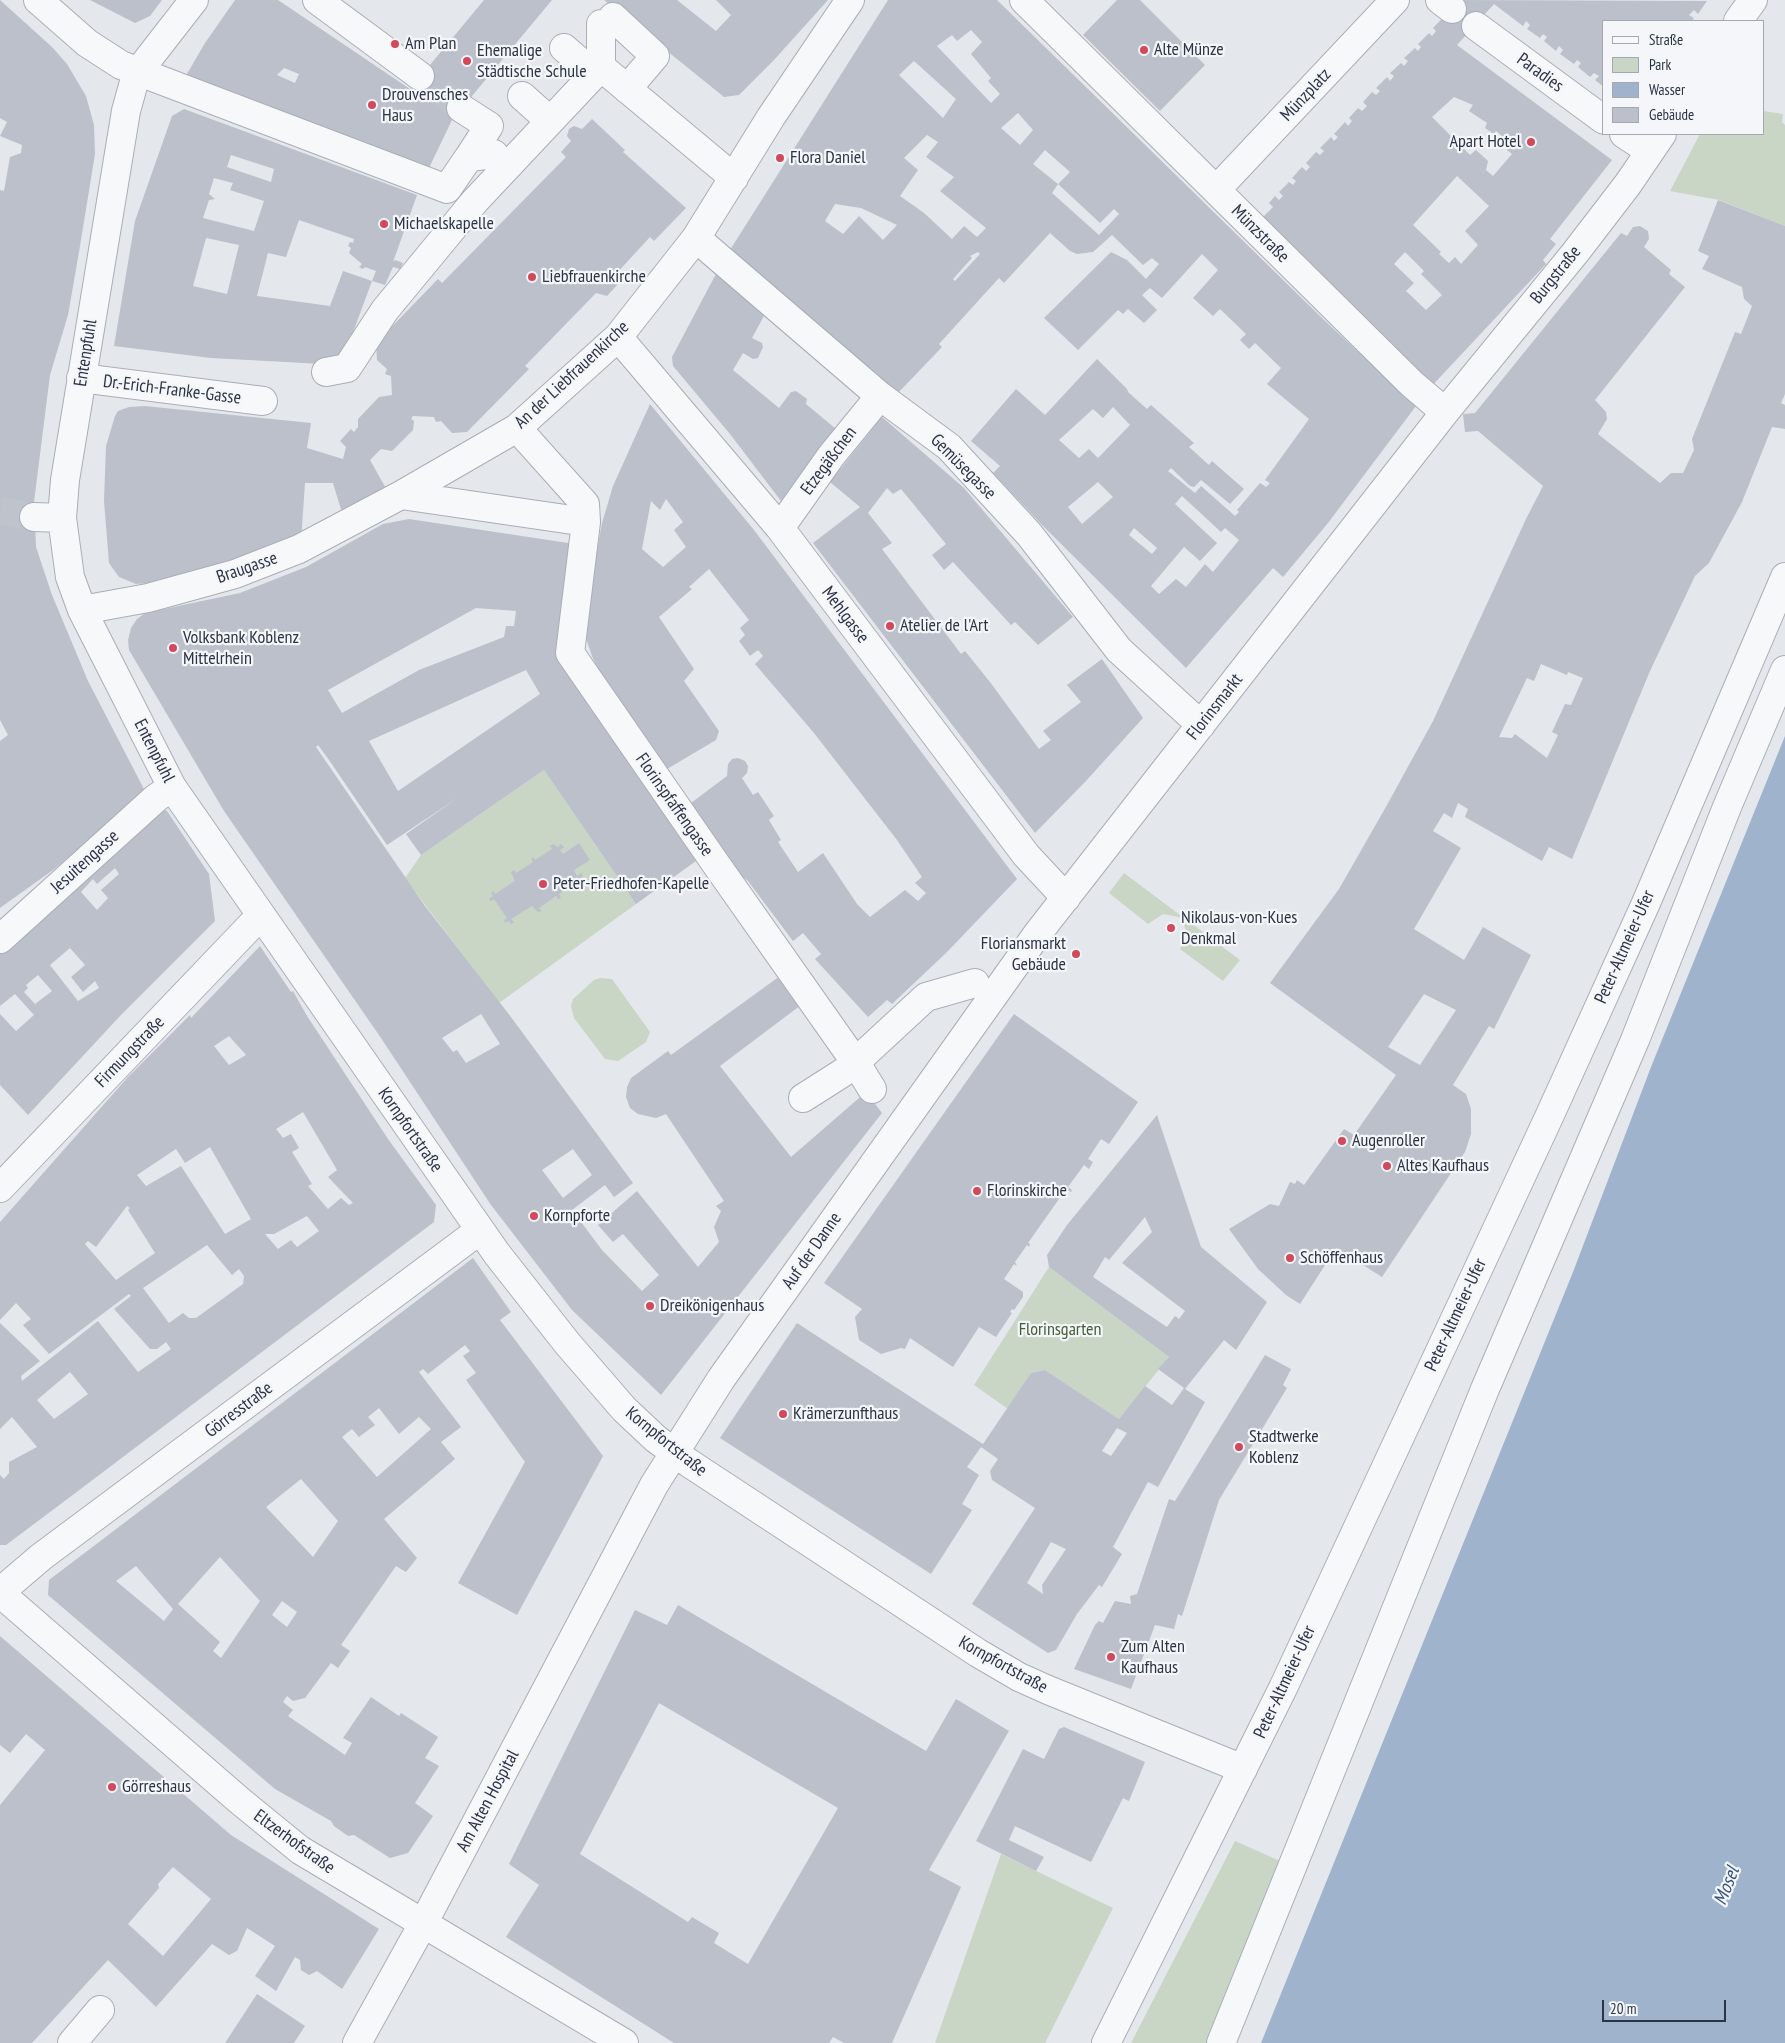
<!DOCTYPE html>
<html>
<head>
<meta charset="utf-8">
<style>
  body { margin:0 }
  #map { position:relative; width:1785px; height:2043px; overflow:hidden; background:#e4e7ec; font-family:"PT Sans Narrow",sans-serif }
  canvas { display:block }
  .legend { position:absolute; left:1602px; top:20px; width:162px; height:115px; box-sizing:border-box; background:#f4f6f9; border:1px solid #a4a8b1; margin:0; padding:6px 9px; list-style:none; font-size:15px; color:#2b3445 }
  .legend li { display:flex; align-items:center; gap:10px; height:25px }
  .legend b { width:25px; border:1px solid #a4a8b1 }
  .scale { position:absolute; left:1602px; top:2000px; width:124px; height:22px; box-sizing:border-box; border:2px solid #2b3445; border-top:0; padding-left:6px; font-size:15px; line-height:18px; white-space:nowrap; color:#2b3445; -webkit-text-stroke:4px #f4f6f9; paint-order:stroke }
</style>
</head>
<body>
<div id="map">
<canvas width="1785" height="2043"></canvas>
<ul class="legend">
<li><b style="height:6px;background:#f7f8fa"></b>Straße</li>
<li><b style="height:14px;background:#c9d6c5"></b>Park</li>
<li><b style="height:14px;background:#9fb4cc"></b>Wasser</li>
<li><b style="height:14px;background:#bbc0ca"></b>Gebäude</li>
</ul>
<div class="scale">20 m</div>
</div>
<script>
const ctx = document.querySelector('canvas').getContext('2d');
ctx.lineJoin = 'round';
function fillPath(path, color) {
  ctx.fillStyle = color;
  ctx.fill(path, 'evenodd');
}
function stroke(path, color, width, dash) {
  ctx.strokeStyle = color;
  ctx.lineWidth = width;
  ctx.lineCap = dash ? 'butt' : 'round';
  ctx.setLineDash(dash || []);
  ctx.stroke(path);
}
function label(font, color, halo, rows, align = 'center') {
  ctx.font = font + ' "PT Sans Narrow",sans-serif';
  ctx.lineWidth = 4.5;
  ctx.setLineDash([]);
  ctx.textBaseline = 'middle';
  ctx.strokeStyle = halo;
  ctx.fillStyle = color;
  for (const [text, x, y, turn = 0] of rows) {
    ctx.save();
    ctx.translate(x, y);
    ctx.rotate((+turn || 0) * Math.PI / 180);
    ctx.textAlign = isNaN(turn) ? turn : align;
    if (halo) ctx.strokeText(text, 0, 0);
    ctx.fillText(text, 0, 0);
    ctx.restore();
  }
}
fillPath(new Path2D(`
  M1764 111 1783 114 1782 122 1785 125V226L1719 200 1670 191 1700 134H1764Z
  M544 770 636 904 499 1003 405 878 421 855Z
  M1124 873 1240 960 1223 981 1180 949C1188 937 1188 928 1179 917L1163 914 1148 924 1109 893Z
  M600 978 612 979 650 1032 646 1042 618 1061 605 1059 574 1018 571 1006 573 999 594 980Z
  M1049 1267 1169 1357 1119 1419 1045 1370 1031 1373 1008 1409 974 1385Z
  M1235 1841 1280 1861 1206 2043H1131Z
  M1001 1854 1113 1908 1045 2043H935Z`), '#c9d6c5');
fillPath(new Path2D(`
  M1785 736V2043H1261L1573 1272 1651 1067Z`), '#9fb4cc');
fillPath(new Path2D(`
  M0 0 52 47 67 64 86 96 94 125 95 154 78 258 68 315 50 375 34 502 36 547 52 595 88 681 146 793 53 870 0 908V741L8 735 0 720V190L4 191 10 157 21 153 22 145 0 136 7 122 0 118Z
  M90 0H162L150 16 135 23Z
  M235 0H278L410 89 484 0H552L452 120 428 170 184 79 205 43ZM284 68 299 74 295 83 277 75Z
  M604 0H677L716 31 731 15 716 0H828L774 60 739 95 724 97Z
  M888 0H997L1323 319 1416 406 1328 523 1283 577 1273 568 1186 668 1044 527 993 473 1000 466 971 441 1016 389 1045 415 1097 359 1127 389 1128 392 1147 409 1151 405 1194 443 1189 447 1209 465 1212 461 1244 489 1230 504 1201 480 1194 487 1190 486 1171 468 1168 471 1195 493 1201 486 1235 516 1239 512 1237 510 1260 483 1266 487 1270 483 1265 480 1309 419 1267 384 1281 368 1255 343 1249 349 1240 340 1246 334 1220 309 1213 316 1193 298 1218 270 1202 254 1162 298 1150 288 1142 295 1157 310 1144 323 1128 309 1123 314 1118 310 1078 350 1044 318 1111 252 1127 260 1146 279 1159 264 1152 258 1143 265 1112 235 1093 252 1077 254 1070 251 1050 233 1004 283 999 278 939 344 942 347 898 393 730 250ZM971 30 982 42 971 54 991 78 988 81 1000 94 991 103 937 46 952 35 957 41ZM914 61 956 99 943 118 899 75ZM1018 113 1033 130 1020 145 1001 128ZM927 135 938 142 926 157 954 177 940 191 986 228 977 237 964 226 952 239 924 213 900 196 918 170 904 158ZM1045 150 1070 172 1058 184 1100 223 1114 209 1119 214 1099 235 1052 193 1058 184 1033 164ZM835 204 861 208 897 225 883 240 859 216 843 234 825 221ZM978 252 980 254 955 281 953 279 972 258 970 256ZM1113 407 1130 425 1098 458 1089 449 1079 458 1059 440 1093 409 1103 418ZM1098 482 1113 497 1082 524 1068 507ZM1182 496 1221 532 1225 528 1239 540 1213 572 1205 564 1186 587 1176 579 1159 594 1151 586 1184 547 1200 561 1217 543 1175 504ZM1134 528 1157 548 1152 554 1129 535Z
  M1117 0H1140L1205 65 1160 111 1083 35Z
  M1460 0 1707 1 1698 14 1694 10 1689 15 1694 18 1692 21H1604V87L1595 80 1599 76 1594 73 1590 77 1578 67 1581 63 1577 60 1574 64 1560 54 1563 50 1559 46 1556 51 1544 41 1547 37 1543 34 1540 38 1527 29 1530 25 1526 21 1523 26 1494 4 1457 45 1612 160 1550 239 1556 244 1543 260 1546 264 1429 389 1261 219 1273 207 1269 203 1275 196 1279 200 1283 196 1279 192 1289 182 1293 185 1296 181 1292 178 1302 167 1306 171 1310 167 1306 163 1316 152 1320 155 1324 151 1320 148 1331 137 1334 141 1338 137 1334 134 1345 122 1348 126 1352 121 1349 118 1358 108 1362 111 1367 106 1363 102 1372 92 1376 95 1380 91 1376 88 1387 77 1390 81 1394 76 1390 73 1401 63 1404 66 1408 61 1404 58 1415 48 1418 51 1421 47 1418 44 1429 33 1432 36 1436 31 1433 28ZM1454 97 1473 105 1469 111 1487 123 1485 128 1494 134 1496 131 1508 141 1507 150 1512 154 1493 176 1486 170 1488 161 1476 150 1470 155 1432 117ZM1457 176 1489 206 1465 231 1478 245 1461 264 1455 257 1449 263 1439 254 1441 252 1413 225ZM1405 252 1424 271 1421 274 1442 295 1426 310 1406 291 1414 283 1394 264Z
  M184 109 417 195 393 262 395 260 403 263 400 269 393 267 385 285 372 281 376 271 365 267 363 269 359 267 362 264 349 253 351 248 348 246 350 242 353 243 354 239 299 220 286 257 268 253 257 296 330 306 343 271 372 281 341 365 211 358 114 346 135 221 172 116ZM231 155 274 169 271 182 227 167ZM214 178 233 183 230 190 264 201 254 231 203 218 209 200 215 199 209 194ZM206 238 239 245 227 294 193 286Z
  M592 119 625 150 623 152 686 208 654 241 650 237 615 275 618 284 607 296 596 293 525 366 529 369 467 432 452 433 441 421 436 422 434 417 413 416 411 419 414 421 413 430 392 451 381 449 370 460 388 492 343 516 333 483H305L301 541 236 564 151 583 136 584 119 577 109 563 104 501 106 446 115 416 118 411 129 407 145 406 311 423 307 448 343 459 346 447 340 441 351 429 354 432 358 427V419L379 397 392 395 391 376 385 374 387 369 377 360 376 343 438 279 442 283 566 157 561 152 571 141 567 136 569 129 574 126 582 129Z
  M1718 200 1785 226V394L1781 403 1785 405V429L1772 427 1742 502 1709 563 1695 576 1650 671 1572 859 1549 847 1542 861 1465 817 1468 809 1458 803 1452 818 1444 813 1433 831 1461 848 1414 929 1464 960 1483 927 1531 955 1494 1029 1489 1026 1453 1085 1466 1094 1471 1109V1134L1465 1152 1382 1277 1336 1248 1300 1304 1286 1295 1258 1269 1229 1229 1270 1204 1279 1206 1290 1182 1295 1184 1297 1180 1304 1185 1344 1129 1354 1135 1396 1075 1270 983 1339 889 1387 805 1433 721 1526 519 1543 486 1478 431 1465 432 1463 414 1475 413 1621 233 1627 236 1633 227 1640 226 1648 231 1649 239 1644 247 1671 270 1669 274 1685 287 1595 400 1606 412 1607 419 1598 434 1660 483 1671 473H1683L1694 450 1692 439 1735 332 1741 334 1752 306 1744 299 1742 287 1702 269 1709 256 1698 251ZM1541 664 1567 675 1568 672 1583 678 1571 705 1565 704 1552 732 1558 735 1547 758 1515 734 1512 738 1499 737 1527 678 1534 681ZM1424 994 1456 1010 1420 1065 1388 1047Z
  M717 272 765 314 752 338 762 343 763 347 758 358 753 359 743 353 733 370 779 408 791 392 796 391 807 399 806 404 836 429 781 501 730 434 673 366 672 357Z
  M650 404 754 530 1017 879 946 953 892 1004 887 1000 868 1017 815 959 821 954 803 933 793 941 748 881 736 872 691 803 727 776 728 764 732 759 738 758 745 761 748 766 747 773 742 778 753 795 758 792 774 816 769 820 781 840 778 842 798 872 823 853 857 904 870 917 905 890 918 901 926 893 915 883 922 877 897 840 814 733 755 664 763 656 758 650 750 656 739 641 745 635 740 628 749 620 709 569 689 587 692 589 659 617 694 669 684 681 719 731 716 740 667 769 600 674 592 656 583 629 602 523 613 486ZM666 499 683 522 674 530 686 547 663 567 642 549 651 501 660 510Z
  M882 417 964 488 1073 617 1038 645 1015 622 1011 625 953 562 944 570 932 555 946 544 901 489 893 494 887 488 868 513 892 543 882 549 961 654 965 651 990 682 1039 749 1051 740 1043 731 1081 702 1067 685 1102 659 1143 718 1085 782 1035 833 813 543 860 507 830 482Z
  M409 519 575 544 558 656 593 711 696 861 636 904 544 770 421 855 406 834 459 797 387 845 329 760 318 745 316 747 425 906 511 1017 633 1183 614 1197 605 1185 572 1210 602 1250 642 1291 659 1275 623 1234 613 1242 598 1225 637 1191 698 1267 719 1242 714 1227 721 1211 716 1206 724 1201 666 1114 656 1118 638 1114 630 1108 626 1097 627 1087 631 1078 668 1051 671 1055 780 976 801 1005 720 1066 791 1157 866 1092 882 1113 661 1395 572 1310 491 1205 381 1038 224 811 129 650 128 640 131 628 137 619 145 613 240 593 306 567 383 524ZM476 608 516 611 514 626H506L504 637 419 670 342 713 328 690ZM526 670 540 694 398 791 369 741ZM481 1014 500 1044 466 1063 457 1050 453 1052 442 1038ZM573 1149 592 1175 563 1198 542 1170Z
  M155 808 167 811 209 874 215 921 120 1016 28 1115 0 1085V1014L16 1031 34 1015 15 994 0 1006V951ZM115 868 119 874 101 890 108 898 97 910 81 892 93 879 97 884ZM70 948 85 965 71 977 83 992 95 981 99 988 78 1001 50 965ZM38 975 52 991 35 1004 24 992 28 988 26 985Z
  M579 843 590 860 574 870 577 876 581 873 583 876 578 882 580 884 577 886 576 883 559 894 561 898 558 899 556 896 539 908 542 911 538 912 532 906 511 919 514 922 511 924 509 921 505 923 504 920 507 918 494 899 491 901 489 899 493 896 491 893 494 891 495 894 515 881 511 872 514 870 516 873 533 862 531 859 534 857 535 860 552 849 550 846 553 844 558 847 561 844 564 847 560 850 563 854Z
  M260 946 291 992 293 991 307 1016 388 1139 436 1205 434 1222 74 1494 6 1545H0V1475L4 1479 9 1473V1462L37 1447 12 1417 0 1429V1323L40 1361 21 1376 22 1381 98 1321 138 1372 171 1349 166 1342 157 1349H150L114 1309 131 1296 129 1294 49 1354 23 1325 31 1319 16 1303 0 1320V1222L128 1077 190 1015 191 1018ZM229 1036 246 1055 229 1065 214 1046ZM303 1112 337 1170 328 1177 353 1203 349 1205 341 1198 328 1209 308 1186 312 1184 292 1152 299 1148 291 1134 283 1138 276 1129ZM210 1147 251 1219 225 1234 181 1166 146 1186 137 1175 176 1149 185 1163ZM127 1206 130 1208 128 1210 155 1253 116 1280 85 1244 88 1241 96 1247ZM307 1216 319 1231 297 1247 291 1240 278 1249 265 1234H274ZM207 1245 232 1275 239 1269 244 1276 243 1284 196 1318H189L183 1313 169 1323 143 1288ZM70 1372 88 1394 54 1419 37 1400Z
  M1014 1014 1138 1102 1109 1144 1101 1139 1088 1159 1093 1162 1089 1169 1084 1165 1068 1187 1072 1190 1071 1192 1066 1189 1028 1243 1030 1244 1029 1247 1027 1245 1015 1262 1017 1266 1014 1264 1004 1279 1023 1292V1297L1014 1310 1012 1309 1010 1312 1012 1313 996 1337 979 1327 953 1367 910 1338 905 1349 901 1348 881 1354 859 1340 855 1317 862 1309 824 1283Z
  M1157 1115 1201 1247 1267 1302 1236 1350 1224 1340 1185 1389 1205 1402 1158 1487 1148 1482 1113 1547 1122 1554 1102 1587 1099 1585 1077 1614 1056 1650 1048 1653 972 1604 1035 1508 992 1480 990 1471 998 1459 981 1447 967 1467 979 1475 962 1504 972 1510 931 1574 720 1438 797 1323 983 1444 1031 1373 1045 1370 1119 1419 1145 1386 1172 1405 1184 1388 1158 1369 1169 1357 1049 1267 1047 1255 1067 1225ZM1145 1217 1152 1232 1122 1263 1185 1311 1179 1319 1175 1316 1167 1327 1093 1277 1105 1257 1109 1260ZM1117 1428 1127 1433 1111 1456 1102 1451ZM1051 1542 1066 1549 1042 1585 1043 1594 1027 1583Z
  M473 1258 511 1312 500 1320 603 1456 517 1615 458 1583 525 1462 466 1380 476 1373 463 1356 470 1351 465 1345 428 1374 423 1369 419 1372 461 1427 441 1442 455 1459 384 1519 417 1558 406 1572 396 1566 341 1645 350 1651 338 1668 331 1663 305 1698 293 1701 287 1696 283 1702 293 1710 288 1716 345 1755 352 1743 343 1738 371 1697 399 1716 401 1713 438 1737 425 1758 439 1766 415 1803 433 1816 408 1853 390 1858 354 1835 348 1836 334 1826 331 1821 275 1789 48 1595 49 1580ZM379 1408 399 1434 419 1417 431 1429 377 1477 342 1437 352 1429 359 1437 375 1425 368 1417ZM301 1479 338 1521 313 1557 266 1507ZM220 1557 260 1601 221 1658 213 1651 220 1642 178 1604ZM136 1566 173 1609 164 1621 116 1581ZM282 1601 297 1612 287 1627 272 1615Z
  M1265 1355 1291 1369 1283 1385 1287 1388 1219 1500 1182 1616 1178 1614 1174 1629 1155 1625 1131 1689 1074 1669 1095 1625 1099 1621 1103 1623 1115 1601 1131 1604 1130 1596 1137 1594 1169 1499 1175 1501Z
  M678 1605 926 1751 956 1699 1009 1731 929 1870 961 1887 892 2043H844L833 2037 829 2043H674L506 1937 539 1885 509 1864 635 1610 667 1625ZM659 1703 838 1808 748 1964 714 1943 719 1933 692 1917 688 1922 580 1854Z
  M0 1636 231 1835 379 1929 342 1989 317 1971 309 1975 301 1970 300 1960 295 1957 276 1991 255 1976 275 1946 247 1928 237 1951 229 1955 212 1944 156 2007 108 1960 32 2043H0V1805L45 1750 26 1734 10 1753 0 1745ZM173 1867 211 1899 163 1956 128 1924 159 1888 158 1884Z
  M1064 1727 1145 1762 1129 1801 1123 1798 1091 1862 1015 1826 1009 1840 1044 1857 1036 1871 976 1841 1023 1749 1044 1759 1059 1729Z
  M257 1994 305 2026 294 2043H225Z`), '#bbc0ca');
stroke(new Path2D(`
  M441 91 461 108
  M0 511 34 517`), '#bfc3cb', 28, [28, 14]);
const minor = new Path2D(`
  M38 0 87 43 121 65 447 189 469 157 494 154
  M194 0 145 63 134 82 126 111 65 480 62 518 70 577 82 610 172 787 497 1254 567 1343 624 1409 656 1439 689 1463 978 1653 1019 1677 1048 1690 1243 1769
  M317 0 420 76
  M1024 0 1412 384 1445 412
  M1440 0 1452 9
  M613 17 655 56 627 89
  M1738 21 1753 0
  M601 24V67
  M1476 26 1604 120
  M564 48 594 74
  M522 96 550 121
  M461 108 489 126 469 157
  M1624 134 1650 151
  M1216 190 1395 0
  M696 238 880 396 949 447 1029 534 1119 650 1201 725
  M618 337 780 528 1026 855 1066 898
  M326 372 347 368 385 310 475 201 601 67 734 178
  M81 378 263 401
  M517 428 585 504 586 522
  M401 495 586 522 570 653 718 867 856 1063 872 1089
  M34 517 62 518
  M780 528 831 456 880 396
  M82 610 148 598 235 574 299 549 401 495 517 428 618 337 696 238 771 117 850 0
  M0 939 156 798 172 787
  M803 1098 847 1070 926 997 975 983
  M0 1188 260 916
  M0 1592 41 1557 480 1230
  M0 1593 240 1801 300 1850 624 2043
  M72 2043 100 2010
  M357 2043 424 1922 654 1485 721 1379 1038 933 1445 412 1575 253 1628 184 1662 134
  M1106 2043 1283 1688 1549 1117 1646 903 1785 577
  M1221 2043 1485 1389 1635 1040 1727 807 1785 670`);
stroke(minor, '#a9aeb7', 30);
stroke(minor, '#f7f8fa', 28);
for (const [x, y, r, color] of [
  [395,44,5,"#d1495b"],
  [1144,50,5,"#d1495b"],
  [467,61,5,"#d1495b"],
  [372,105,5,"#d1495b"],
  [1531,142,5,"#d1495b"],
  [780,158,5,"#d1495b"],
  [384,224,5,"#d1495b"],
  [532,277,5,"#d1495b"],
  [890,626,5,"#d1495b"],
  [173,648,5,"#d1495b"],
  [543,884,5,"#d1495b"],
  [1171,928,5,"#d1495b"],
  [1076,954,5,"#d1495b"],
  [1342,1141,5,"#d1495b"],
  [1387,1166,5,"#d1495b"],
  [977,1191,5,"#d1495b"],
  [534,1216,5,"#d1495b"],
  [1290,1258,5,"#d1495b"],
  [650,1306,5,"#d1495b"],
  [783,1414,5,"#d1495b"],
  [1239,1447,5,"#d1495b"],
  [1111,1657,5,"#d1495b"],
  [112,1787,5,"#d1495b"]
]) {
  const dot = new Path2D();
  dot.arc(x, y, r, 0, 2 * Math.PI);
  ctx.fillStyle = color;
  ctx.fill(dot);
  stroke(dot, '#f4f6f9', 2);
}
label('18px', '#2b3445', '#f4f6f9', [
  ["Am Plan",405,44],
  ["Alte Münze",1154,50],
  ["Ehemalige",477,51],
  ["Städtische Schule",477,72],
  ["Drouvensches",382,95],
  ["Haus",382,116],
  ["Apart Hotel",1521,142,"right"],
  ["Flora Daniel",790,158],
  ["Michaelskapelle",394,224],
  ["Liebfrauenkirche",542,277],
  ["Atelier de l'Art",900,626],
  ["Volksbank Koblenz",183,638],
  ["Mittelrhein",183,659],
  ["Peter-Friedhofen-Kapelle",553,884],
  ["Nikolaus-von-Kues",1181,918],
  ["Denkmal",1181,939],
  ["Floriansmarkt",1066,944,"right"],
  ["Gebäude",1066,965,"right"],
  ["Augenroller",1352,1141],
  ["Altes Kaufhaus",1397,1166],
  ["Florinskirche",987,1191],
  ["Kornpforte",544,1216],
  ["Schöffenhaus",1300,1258],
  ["Dreikönigenhaus",660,1306],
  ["Krämerzunfthaus",793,1414],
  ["Stadtwerke",1249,1437],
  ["Koblenz",1249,1458],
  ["Zum Alten",1121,1647],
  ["Kaufhaus",1121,1668],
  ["Görreshaus",122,1787]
], 'left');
label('18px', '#2b3445', '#f4f6f9', [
  ["Paradies",1540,73,36],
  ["Münzplatz",1306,95,-47],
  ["Münzstraße",1260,234,45],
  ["Burgstraße",1556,275,-51],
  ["Entenpfuhl",86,353,-81],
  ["An der Liebfrauenkirche",572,375,-43],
  ["Dr.-Erich-Franke-Gasse",172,390,7],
  ["Etzegäßchen",829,461,-53],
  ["Gemüsegasse",963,467,45],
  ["Braugasse",247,568,-19],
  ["Mehlgasse",845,615,53],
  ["Florinsmarkt",1215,707,-52],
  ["Entenpfuhl",154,751,63],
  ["Florinspfaffengasse",674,805,55],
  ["Jesuitengasse",85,862,-42],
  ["Peter-Altmeier-Ufer",1625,947,-66],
  ["Firmungstraße",130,1052,-46],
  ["Kornpfortstraße",410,1130,55],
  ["Auf der Danne",812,1251,-55],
  ["Peter-Altmeier-Ufer",1456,1315,-65],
  ["Görresstraße",239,1410,-37],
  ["Kornpfortstraße",666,1442,39],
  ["Kornpfortstraße",1003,1665,29],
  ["Peter-Altmeier-Ufer",1285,1682,-65],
  ["Am Alten Hospital",488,1801,-62],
  ["Eltzerhofstraße",294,1842,36]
]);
label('18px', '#3f6138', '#f4f6f9', [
  ["Florinsgarten",1060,1330]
]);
label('italic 19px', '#34527a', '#f4f6f9', [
  ["Mosel",1727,1886,-69]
]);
</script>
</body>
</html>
